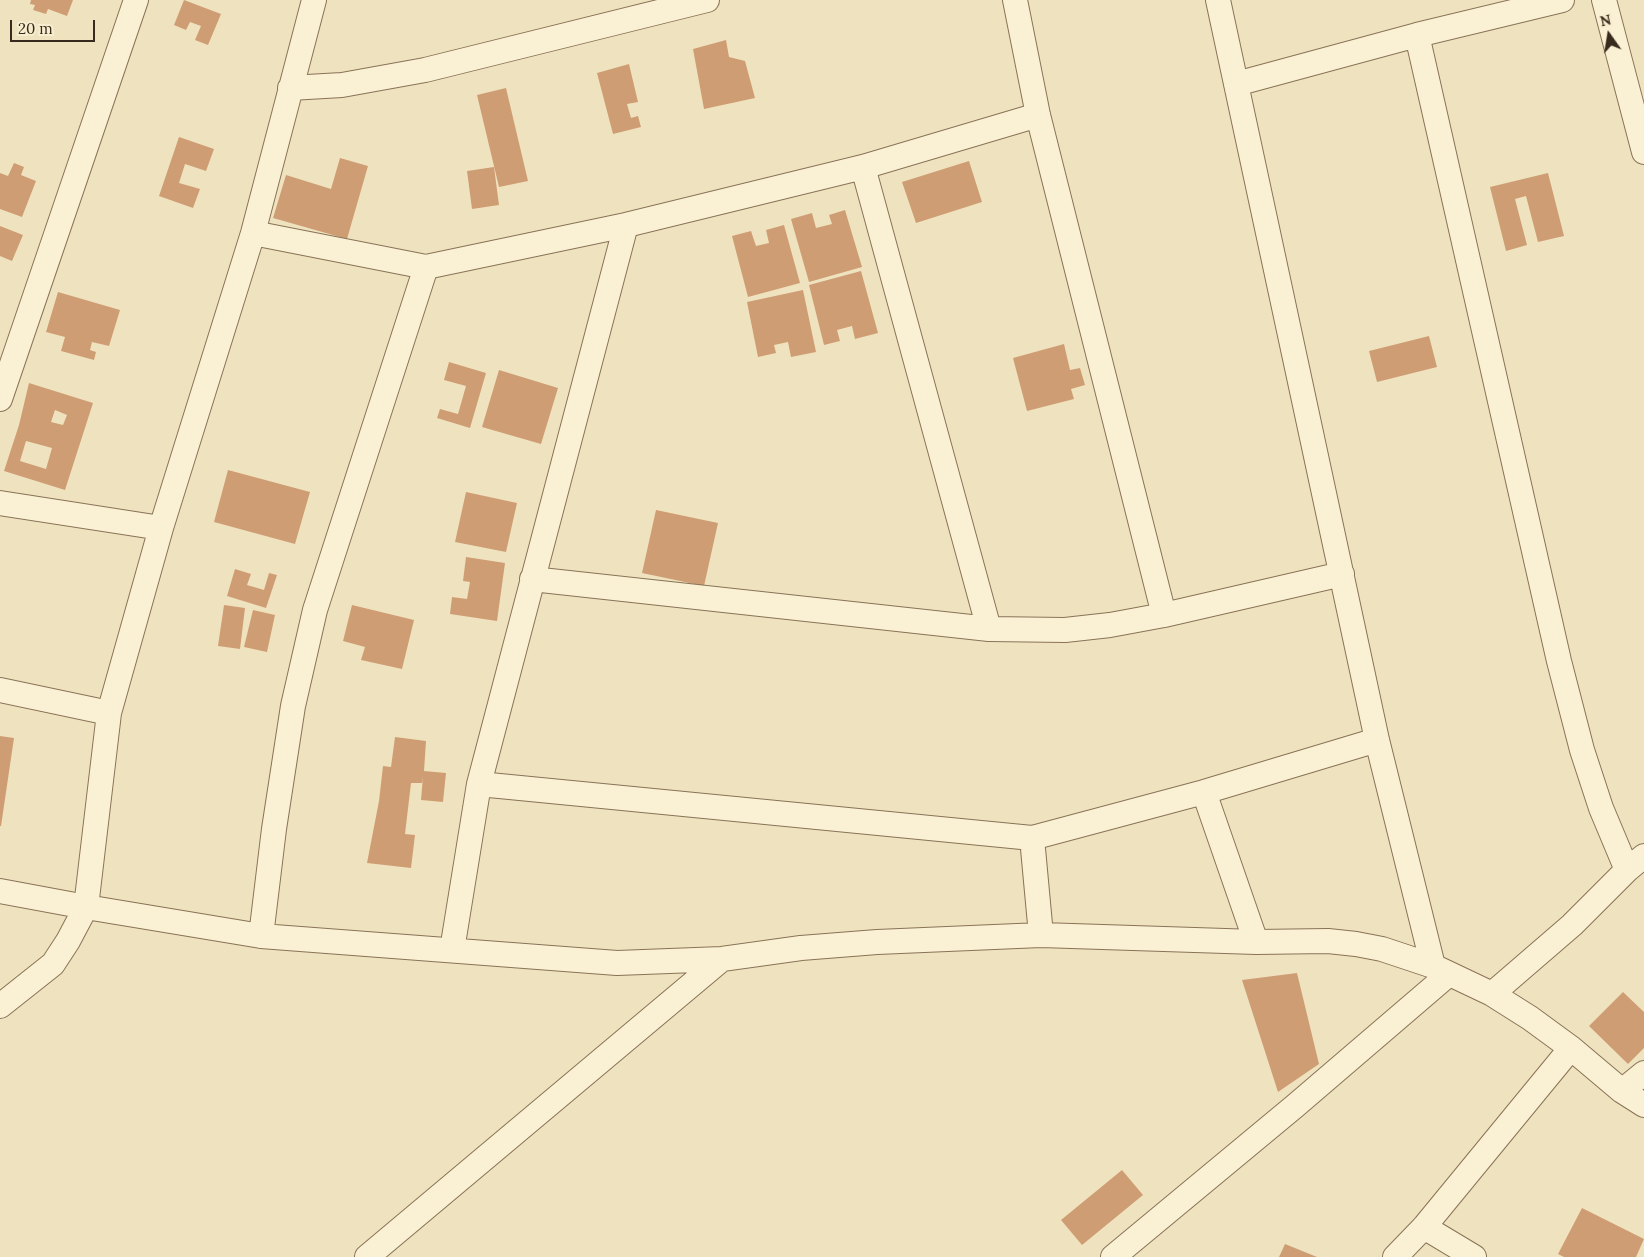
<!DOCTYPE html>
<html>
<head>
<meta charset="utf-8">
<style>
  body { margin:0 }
  #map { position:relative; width:1644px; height:1257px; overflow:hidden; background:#efe3bf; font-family:Lora,serif }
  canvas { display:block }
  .north { position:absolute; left:1584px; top:10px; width:50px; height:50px; -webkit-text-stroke:4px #f7edcf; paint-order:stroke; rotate:347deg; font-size:14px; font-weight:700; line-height:20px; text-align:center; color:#382a1c }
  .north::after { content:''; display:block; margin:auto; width:18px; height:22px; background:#382a1c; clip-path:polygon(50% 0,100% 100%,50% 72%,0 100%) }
  .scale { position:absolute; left:10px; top:20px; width:85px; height:22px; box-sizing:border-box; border:2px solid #382a1c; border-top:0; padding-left:6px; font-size:15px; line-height:18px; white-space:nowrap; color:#382a1c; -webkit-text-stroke:4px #f7edcf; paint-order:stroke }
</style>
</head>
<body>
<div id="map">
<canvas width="1644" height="1257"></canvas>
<div class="north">N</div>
<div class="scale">20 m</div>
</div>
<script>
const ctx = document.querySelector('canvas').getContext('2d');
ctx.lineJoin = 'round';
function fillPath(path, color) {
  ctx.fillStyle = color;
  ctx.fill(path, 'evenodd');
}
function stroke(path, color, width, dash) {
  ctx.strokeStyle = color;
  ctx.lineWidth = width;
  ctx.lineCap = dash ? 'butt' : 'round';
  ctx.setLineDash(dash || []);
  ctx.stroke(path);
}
fillPath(new Path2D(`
  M31 0H73L67 16 48 9 46 14 33 10 35 5 30 4Z
  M184 0 221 14 208 45 195 40 201 26 190 22 186 30 174 25Z
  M726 40 729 57 745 61 755 98 704 109 693 49Z
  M629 64 638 102 627 104 631 118 638 116 641 127 613 134 597 73Z
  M506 88 528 181 499 187 477 95Z
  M179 137 214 149 206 171 185 164 179 183 200 189 193 208 159 196Z
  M340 158 368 166 347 239 273 218 286 175 331 189Z
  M969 161 982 202 916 223 902 182Z
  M14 163 24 167 21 175 36 181 22 217 0 209V173L8 176Z
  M494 167 499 205 472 209 467 171Z
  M1548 173 1564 236 1538 242 1526 196 1515 199 1527 245 1506 251 1490 187Z
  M845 210 862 267 809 282 791 219 812 213 816 228 832 224 829 215Z
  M784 225 800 283 748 297 732 236 751 231 756 246 769 243 766 230Z
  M0 226 23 235 12 261 0 256Z
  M861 271 878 333 855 339 852 326 837 330 840 341 824 345 809 285Z
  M803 290 816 352 791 357 788 342 774 345 776 353 758 357 747 302Z
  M58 292 120 310 109 346 92 342 90 350 96 352 94 360 61 351 65 337 46 332Z
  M1429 336 1437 367 1377 382 1369 351Z
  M1064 344 1070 370 1080 368 1085 385 1071 389 1074 399 1027 411 1013 358Z
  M449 362 486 373 470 428 437 418 440 409 458 414 466 386 444 380Z
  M499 370 558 388 541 444 482 427Z
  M29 383 93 403 65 490 4 471 19 425ZM55 410 67 415 63 425 51 422ZM26 441 52 448 46 469 20 461Z
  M228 470 310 492 295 544 214 522Z
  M466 492 517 503 506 552 455 542Z
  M656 510 718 523 704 586 642 573Z
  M466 557 505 563 497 621 450 614 452 597 467 599 470 582 463 581Z
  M235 569 251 574 247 585 264 590 269 573 277 575 266 608 227 596Z
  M224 605 245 608 240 649 218 646Z
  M352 605 414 620 402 669 361 660 365 647 343 641Z
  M253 610 275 615 267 652 244 647Z
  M0 736 14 738 1 826H0Z
  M395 737 426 741 424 771 446 773 443 802 421 800 423 776 422 783H411L405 834 415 835 411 868 367 863 379 801 383 766 391 767Z
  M1297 973 1319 1064 1278 1092 1242 980Z
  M1623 992 1644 1012V1048L1628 1064 1589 1026Z
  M1122 1170 1143 1195 1082 1245 1061 1220Z
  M1582 1208 1644 1239 1636 1257H1564L1558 1254Z
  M1285 1244 1317 1257H1279Z`), '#cf9d74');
const minor = new Path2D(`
  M1015 0 1038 115 1164 615
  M1218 0 1377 740 1433 966
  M1604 0 1644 152
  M1417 35 1559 661 1582 750 1601 808 1627 870
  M1236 84 1417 35 1562 0
  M290 88 342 85 425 70 707 0
  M863 167 989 629
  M253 233 426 267 626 225 863 167 1038 115
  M0 399 136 0
  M0 503 161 528
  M532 579 989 629 1065 630 1110 625 1164 615 1342 574
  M0 690 109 713
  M479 784 1032 838 1204 792 1377 740
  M1204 792 1256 942
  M1032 838 1041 935
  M0 891 86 907 261 936 617 963 722 959 801 948 877 942 1041 935 1256 942 1328 941 1356 944 1382 949 1433 966 1492 994 1530 1018 1571 1048 1622 1091 1644 1105
  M261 936 274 829 293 706 315 610 426 267
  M452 950 479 784 626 225
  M1492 994 1572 925 1627 870 1644 856
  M0 1006 53 964 68 941 86 907 109 713 161 528 253 233 314 0
  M1622 1091 1644 1073
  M1424 1227 1474 1257
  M367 1257 722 959
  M1113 1257 1295 1106 1449 974
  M1395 1257 1424 1227 1571 1048`);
stroke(minor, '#897357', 26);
stroke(minor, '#faf0d3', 24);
</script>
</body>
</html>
